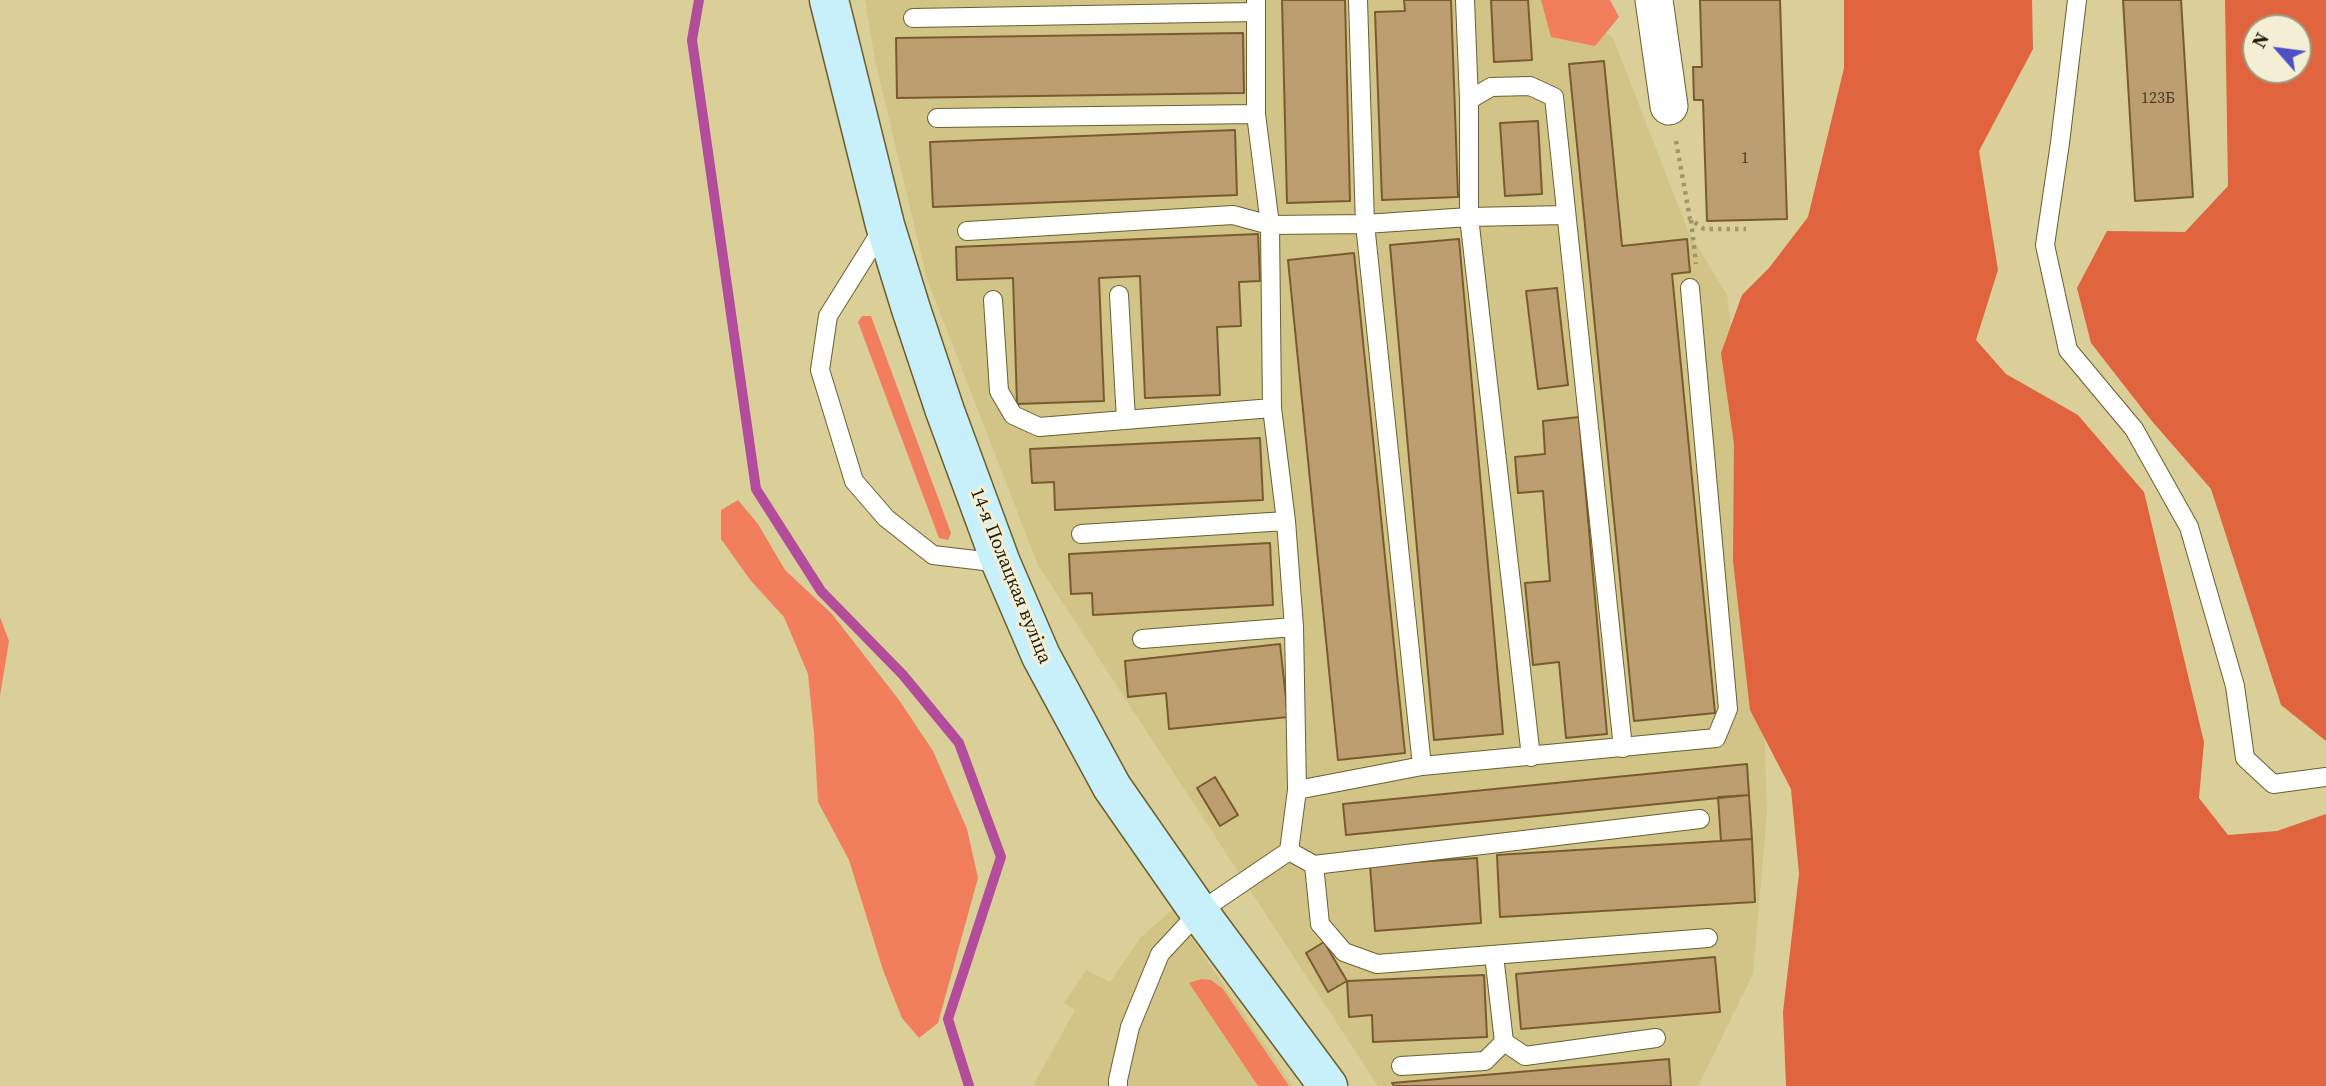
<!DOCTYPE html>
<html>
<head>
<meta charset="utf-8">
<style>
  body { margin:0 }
  #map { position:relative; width:2326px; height:1086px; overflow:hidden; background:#dace99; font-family:"Source Serif 4",serif }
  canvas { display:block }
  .north { position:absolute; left:2242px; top:14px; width:70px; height:70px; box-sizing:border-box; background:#f4efd4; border:2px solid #9e9981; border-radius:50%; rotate:298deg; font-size:19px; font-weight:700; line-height:28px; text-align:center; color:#1d1904 }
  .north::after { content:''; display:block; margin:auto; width:24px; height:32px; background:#4f50c6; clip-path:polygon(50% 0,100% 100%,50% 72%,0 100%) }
</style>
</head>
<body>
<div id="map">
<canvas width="2326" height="1086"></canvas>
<div class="north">N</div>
</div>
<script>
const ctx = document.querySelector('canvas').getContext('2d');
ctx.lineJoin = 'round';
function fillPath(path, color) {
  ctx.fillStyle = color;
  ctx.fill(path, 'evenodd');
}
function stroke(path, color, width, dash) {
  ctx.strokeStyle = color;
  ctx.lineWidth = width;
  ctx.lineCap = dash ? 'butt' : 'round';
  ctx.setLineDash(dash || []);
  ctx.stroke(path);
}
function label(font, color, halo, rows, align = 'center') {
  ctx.font = font + ' "Source Serif 4",serif';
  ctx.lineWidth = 6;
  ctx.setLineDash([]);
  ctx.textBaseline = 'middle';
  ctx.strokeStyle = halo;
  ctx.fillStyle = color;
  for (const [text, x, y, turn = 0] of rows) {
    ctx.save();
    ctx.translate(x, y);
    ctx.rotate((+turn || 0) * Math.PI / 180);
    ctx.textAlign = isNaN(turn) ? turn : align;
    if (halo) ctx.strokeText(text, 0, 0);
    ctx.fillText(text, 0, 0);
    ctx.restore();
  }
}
fillPath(new Path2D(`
  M865 0H1565L1613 38 1688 231 1727 295 1740 405 1763 688 1767 812 1753 974 1698 1086H1378L1038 565 927 279 875 60Z
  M1172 910 1293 1086H1033L1075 1010 1064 1003 1086 970 1110 982 1141 937Z`), '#d1c486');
fillPath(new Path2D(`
  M1541 0H1610L1619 17 1595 46 1551 37Z
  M862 316H871L951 533 948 540 939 538 858 322Z
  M738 500 758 524 785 570 832 614 899 700 933 751 967 829 978 878 938 1023 919 1038 902 1018 883 970 849 860 818 802 814 734 808 674 784 617 751 581 721 539V510Z
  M0 617 9 641 0 696Z
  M1201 979 1211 980 1223 989 1289 1086H1258L1189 983Z`), '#f17f5d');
fillPath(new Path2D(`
  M1844 0H2032L2033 49 1979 151 1998 270 1976 340 2006 374 2078 415 2144 492 2204 742 2199 798 2228 835 2277 831 2326 814V1086H1786L1783 1012 1799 874 1791 789 1750 710 1733 561 1734 444 1721 353 1742 295 1769 268 1808 217 1844 68Z
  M2225 0H2326V741L2281 705 2211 489 2151 420 2091 343 2077 288 2107 231 2185 232 2228 186ZM2298 28V70H2256V28Z`), '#e0653f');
stroke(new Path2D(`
  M699 0 692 40 756 489 821 591 903 675 959 743 1001 857 948 1019 969 1086`), '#b34c9b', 10);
const building = new Path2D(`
  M1282 0H1345L1350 201 1287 203Z
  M1404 0H1451L1458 197 1382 200 1375 12 1405 11Z
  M1491 0H1528L1532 60 1494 62Z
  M1700 0H1780L1787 219 1707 221 1703 100H1694L1693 67H1702Z
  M2123 0H2181L2193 197 2135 201Z
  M1243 33 1244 93 897 98 896 38Z
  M1604 61 1622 246 1687 239 1690 272 1672 274 1715 713 1634 721 1569 64Z
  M1538 121 1542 194 1505 196 1500 123Z
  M1235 130 1237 195 933 207 930 142Z
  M1258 234 1260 281 1239 282 1241 326 1217 327 1220 395 1145 398 1140 276 1099 278 1104 401 1017 404 1013 278 957 280 956 247Z
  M1459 239 1503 734 1434 740 1390 245Z
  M1354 253 1405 753 1338 760 1288 260Z
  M1557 288 1568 385 1538 389 1526 291Z
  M1579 417 1607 734 1566 738 1559 662 1533 665 1525 583 1550 581 1543 491 1518 493 1515 457 1545 454 1543 421Z
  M1260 438 1263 500 1055 510 1054 482 1032 483 1030 449Z
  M1270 543 1273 605 1093 615 1092 593 1071 594 1069 554Z
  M1280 644 1288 717 1169 729 1166 693 1128 697 1125 661Z
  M1747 764 1749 795 1346 835 1343 804Z
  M1215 777 1238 815 1220 826 1197 788Z
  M1749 795 1752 839 1721 841 1718 797Z
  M1752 839 1755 902 1500 917 1497 855Z
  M1477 858 1481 923 1375 931 1370 865Z
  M1324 942 1347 981 1328 992 1306 953Z
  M1715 957 1720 1012 1521 1029 1516 974Z
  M1484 975 1487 1037 1373 1042 1372 1015 1349 1017 1347 981Z
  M1669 1059 1671 1086H1394L1392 1083Z`);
fillPath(building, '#bc9e70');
stroke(building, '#785c30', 2);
const lane = new Path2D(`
  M1358 0 1365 224 1422 766
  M1465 0 1469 100
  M2077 0 2060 143 2045 245 2068 350 2134 429 2189 527 2235 686 2245 758 2273 784 2326 777
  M913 18 1256 12
  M937 118 1256 114
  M883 228 828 316 820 370 854 481 886 518 933 555 1001 563
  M967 231 1233 215 1270 225 1365 224 1469 217 1566 215
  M1119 295 1126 420
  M993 300 999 391 1013 415 1039 427 1272 408
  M1081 534 1286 521
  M1142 639 1294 627
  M1531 757 1469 217V100L1491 87 1530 86 1554 97 1623 748
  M1297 790 1422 766 1716 738 1728 709 1690 288
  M1289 851 1314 865 1700 819
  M1314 865 1320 924 1344 952 1377 964 1708 938
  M1494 955 1504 1042 1525 1056 1656 1038
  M1401 1066 1485 1061 1504 1042
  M1118 1086V1080L1130 1027 1160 954 1199 912 1289 851 1297 790 1294 627 1286 521 1272 408 1270 225 1256 114V0`);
const street = new Path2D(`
  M1654 0 1669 106`);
const secondary = new Path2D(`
  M829 0 885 225 911 309 945 411 1001 563 1041 656 1112 787 1199 912 1328 1086`);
stroke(lane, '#6a5f2d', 20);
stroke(street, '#6a5f2d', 39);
stroke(secondary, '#6a5f2d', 41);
stroke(new Path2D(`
  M1676 141 1690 219 1704 229H1746
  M1691 220 1696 264`), '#9f966b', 4.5, [3.5, 5]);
stroke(lane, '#fff', 18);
stroke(street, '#fff', 37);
stroke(secondary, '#c8f0fa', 38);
label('16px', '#453a1f', null, [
  ["123Б",2158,99],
  ["1",1745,159]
]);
label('19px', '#1d1904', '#f4efd4', [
  ["14-я Полацкая вуліца",1010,576,68]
]);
</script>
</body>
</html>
